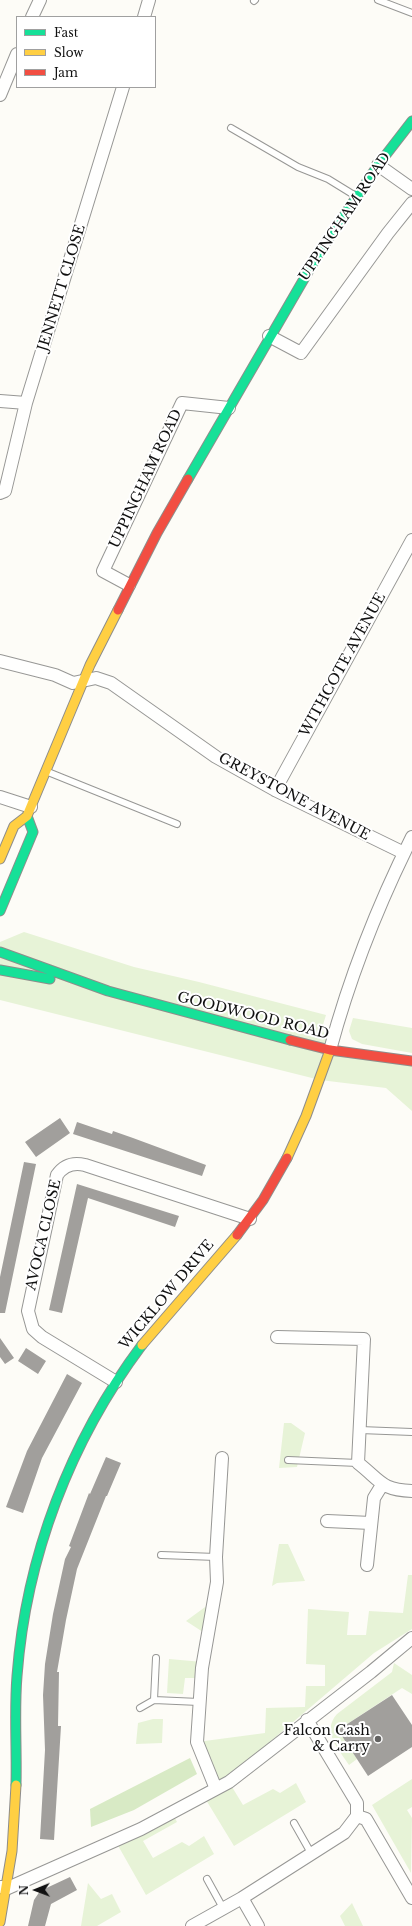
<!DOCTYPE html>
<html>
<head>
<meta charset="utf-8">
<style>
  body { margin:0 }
  #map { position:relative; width:412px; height:1926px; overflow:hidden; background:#fdfcf7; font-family:"Libre Baskerville",serif }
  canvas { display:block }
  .legend { position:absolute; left:16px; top:16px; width:140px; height:72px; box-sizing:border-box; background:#fff; border:1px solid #a0a0a0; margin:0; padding:5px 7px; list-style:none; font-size:12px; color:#111 }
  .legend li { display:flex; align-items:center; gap:8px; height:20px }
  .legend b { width:20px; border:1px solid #a0a0a0 }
  .north { position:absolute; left:16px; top:1870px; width:40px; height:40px; -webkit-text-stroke:3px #fff; paint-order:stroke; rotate:269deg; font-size:11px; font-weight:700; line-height:16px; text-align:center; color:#111 }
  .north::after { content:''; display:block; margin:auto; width:14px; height:18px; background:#111; clip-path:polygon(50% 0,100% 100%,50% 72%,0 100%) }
</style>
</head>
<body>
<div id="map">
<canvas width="412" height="1926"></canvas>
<ul class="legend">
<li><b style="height:5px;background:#16e098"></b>Fast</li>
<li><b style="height:5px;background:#ffcf43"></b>Slow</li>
<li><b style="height:5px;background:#f24e42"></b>Jam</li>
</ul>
<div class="north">N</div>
</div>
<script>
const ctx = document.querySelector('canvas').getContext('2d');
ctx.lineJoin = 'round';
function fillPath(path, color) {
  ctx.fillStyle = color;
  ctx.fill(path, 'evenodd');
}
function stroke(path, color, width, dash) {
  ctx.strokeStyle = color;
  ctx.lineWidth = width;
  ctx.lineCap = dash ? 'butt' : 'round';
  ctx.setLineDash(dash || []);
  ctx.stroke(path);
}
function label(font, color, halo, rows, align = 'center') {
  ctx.font = font + ' "Libre Baskerville",serif';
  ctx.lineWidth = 4;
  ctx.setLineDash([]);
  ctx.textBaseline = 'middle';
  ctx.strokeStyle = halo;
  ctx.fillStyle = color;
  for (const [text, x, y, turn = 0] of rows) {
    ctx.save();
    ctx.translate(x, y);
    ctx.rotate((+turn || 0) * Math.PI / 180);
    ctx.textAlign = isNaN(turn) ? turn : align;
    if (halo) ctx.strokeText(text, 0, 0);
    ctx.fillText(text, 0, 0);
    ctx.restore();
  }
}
fillPath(new Path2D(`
  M24 932 134 967 199 982 326 1015 322 1028 330 1050 412 1064V1111L386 1088 320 1080 0 1000V942Z
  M353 1018 412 1028V1053L362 1044 352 1039 349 1031Z
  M284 1423H291L305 1433 297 1467 279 1468Z
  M279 1544H288L305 1581 277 1583 272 1586Z
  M408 1575H412V1629L374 1653 217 1787 229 1782 243 1805 273 1789 280 1793 296 1783 306 1802 234 1846 203 1795 216 1789 197 1742 265 1733 266 1708 305 1707 306 1686H325V1665L306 1664 308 1609 349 1612 347 1635H366L369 1611 403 1613Z
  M212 1602 206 1634 186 1621Z
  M169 1659 203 1662 201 1678H185L183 1694 167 1693Z
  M394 1663 412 1675V1694L402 1688 338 1730 357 1759 349 1765C339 1749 321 1732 337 1714L392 1672Z
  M153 1719H163L162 1743 136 1744 138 1723Z
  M412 1779V1807L407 1810 412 1818 411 1873 372 1805Z
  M172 1812 177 1822 143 1841 153 1858 182 1842 189 1846 204 1836 214 1854 146 1895 116 1842Z
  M88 1883 101 1899 112 1894 121 1912 97 1926H81Z
  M352 1903 363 1926H345L340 1916Z`), '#e7f3d7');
fillPath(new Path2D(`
  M190 1758 197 1774 134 1810 91 1827 90 1809Z`), '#d8eac5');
fillPath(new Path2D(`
  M60 1118 70 1133 36 1157 25 1142Z
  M77 1122 112 1134 113 1131 133 1138 206 1165 202 1176 73 1134Z
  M24 1162 36 1164 5 1313H0V1277Z
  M77 1184 179 1216 175 1227 88 1198 62 1313 49 1310Z
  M0 1338 14 1358 5 1364 0 1357Z
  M26 1348 46 1361 38 1374 18 1361Z
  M67 1374 82 1383 42 1458 23 1513 6 1507 27 1451Z
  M106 1457 121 1463 107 1496H106L77 1569 66 1620 57 1672H59L58 1726H61L54 1840 40 1839 45 1750 43 1695 45 1664 53 1614 65 1559 71 1547 69 1546 89 1493 90 1494Z
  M392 1695 412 1725V1747L368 1776 338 1730Z
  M70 1877 77 1890 51 1904 45 1926H28L34 1900 40 1891Z`), '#a19f9c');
const lane = new Path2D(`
  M378 0 412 13
  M254 1 255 0
  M231 128 298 167 328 179 354 195
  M48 772 177 824
  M360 1430 412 1432
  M288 1460 358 1463
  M161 1555 216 1557
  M156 1658 154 1700 199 1702
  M140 1708 154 1700
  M294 1823 311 1853
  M207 1879 223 1908`);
const street = new Path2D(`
  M32 17 40 0
  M144 17 149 0
  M0 95 17 54
  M378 165 412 189
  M269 336 301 353 388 233 412 203
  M0 401 26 403
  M0 493 5 491 26 403 123 87
  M129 585 103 571 182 403 229 408
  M0 661 55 675 73 683 96 678 111 683 216 757 275 790 404 853
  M275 790 412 540
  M0 797 31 807
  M330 1050C350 976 378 905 412 837
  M277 1337 364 1339 358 1463C381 1481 381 1490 412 1491
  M116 1382 42 1337 33 1329 28 1311 57 1175C64 1165 73 1162 85 1165L250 1219
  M327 1521 371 1523
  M367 1565 374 1498 382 1485
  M216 1789 197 1742 202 1668 217 1582 216 1557 222 1458
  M357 1816 366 1819 412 1898
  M1 1887 8 1888 141 1829 229 1782 371 1672 412 1638
  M242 1898 258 1926
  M192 1926 242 1898 344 1833 357 1816V1803L307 1720`);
const fast = new Path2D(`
  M188 479 319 253 378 165 412 121
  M0 911 33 832 27 816
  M0 952 108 991 290 1040
  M0 970 50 979
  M16 1785C17 1749 14 1712 17 1676 26 1557 70 1441 142 1345`);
const slow = new Path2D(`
  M0 859 14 826 27 816 90 665 118 610
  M287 1158 306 1116 330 1050
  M142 1345 237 1235
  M0 1922 12 1851 16 1785`);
const jam = new Path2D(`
  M118 610 157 533 188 479
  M290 1040 330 1050 412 1061
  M237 1235 263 1200 287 1158`);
stroke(lane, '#979795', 8);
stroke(street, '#979795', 14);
stroke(fast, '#8e8d8b', 11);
stroke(slow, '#8e8d8b', 11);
stroke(jam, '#8e8d8b', 11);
stroke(lane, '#fffffe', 6);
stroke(street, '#fffffe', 12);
stroke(fast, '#16e098', 9);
stroke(slow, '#ffcf43', 9);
stroke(jam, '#f24e42', 9);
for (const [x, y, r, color] of [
  [378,1739,4,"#646362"]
]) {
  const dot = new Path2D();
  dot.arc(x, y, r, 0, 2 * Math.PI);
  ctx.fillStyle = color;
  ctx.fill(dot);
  stroke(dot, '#fff', 1.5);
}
label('14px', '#111', '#fff', [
  ["UPPINGHAM ROAD",345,217,-56],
  ["JENNETT CLOSE",62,288,-73],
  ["UPPINGHAM ROAD",146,479,-65],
  ["WITHCOTE AVENUE",343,665,-61],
  ["GREYSTONE AVENUE",294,797,28],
  ["GOODWOOD ROAD",253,1016,14],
  ["AVOCA CLOSE",44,1235,-77],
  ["WICKLOW DRIVE",167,1295,-50]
]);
label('14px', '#111', '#fff', [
  ["Falcon Cash",370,1731],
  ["& Carry",370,1747]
], 'right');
</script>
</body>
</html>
